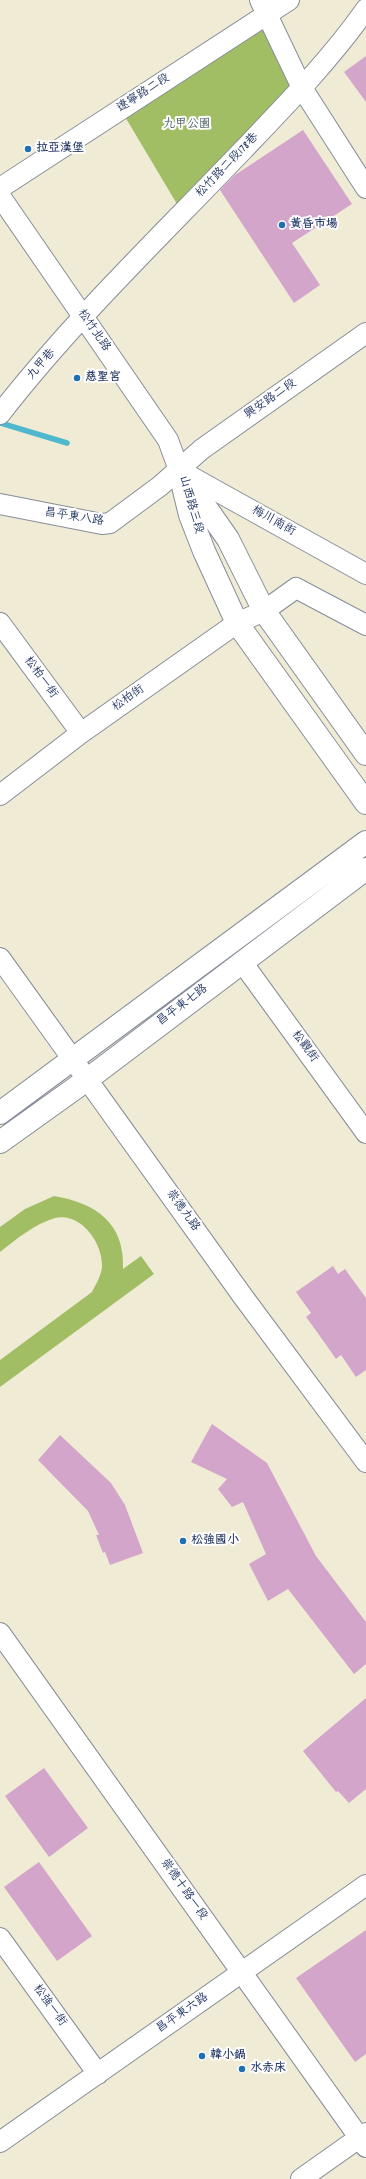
<!DOCTYPE html>
<html>
<head>
<meta charset="utf-8">
<style>
  body { margin:0 }
  canvas { display:block; background:#f0ebd5 }
</style>
</head>
<body>
<canvas width="366" height="2179"></canvas>
<script>
const ctx = document.querySelector('canvas').getContext('2d');
ctx.lineJoin = 'round';
function fillPath(path, color) {
  ctx.fillStyle = color;
  ctx.fill(path, 'evenodd');
}
function stroke(path, color, width, dash) {
  ctx.strokeStyle = color;
  ctx.lineWidth = width;
  ctx.lineCap = dash ? 'butt' : 'round';
  ctx.setLineDash(dash || []);
  ctx.stroke(path);
}
function label(font, color, halo, rows, align = 'center') {
  ctx.font = font + ' Dekko,"LXGW WenKai TC",sans-serif';
  ctx.lineWidth = 4;
  ctx.setLineDash([]);
  ctx.textBaseline = 'middle';
  ctx.strokeStyle = halo;
  ctx.fillStyle = color;
  for (const [text, x, y, turn = 0] of rows) {
    ctx.save();
    ctx.translate(x, y);
    ctx.rotate((+turn || 0) * Math.PI / 180);
    ctx.textAlign = isNaN(turn) ? turn : align;
    if (halo) ctx.strokeText(text, 0, 0);
    ctx.fillText(text, 0, 0);
    ctx.restore();
  }
}
fillPath(new Path2D(`
  M265 19 296 81 177 204 121 110Z
  M54 1196C96 1203 125 1223 123 1269L141 1256 154 1274 0 1387V1360L92 1292C96 1284 101 1276 102 1267 103 1243 81 1212 55 1218 34 1224 17 1239 0 1252V1227L25 1209Z`), '#a2be65');
stroke(new Path2D(`
  M0 423 67 443`), '#50b8cd', 5.5);
fillPath(new Path2D(`
  M366 56V102L344 72Z
  M303 130 352 204 292 243 320 285 294 303 220 190 235 175Z
  M333 1266 338 1274 345 1269 366 1298V1370L356 1377 341 1355 336 1359 317 1332 306 1317 311 1313 296 1292Z
  M212 1424 267 1463 316 1556 366 1622V1664L354 1674 288 1589 268 1601 249 1564 266 1554 243 1502 232 1507 218 1489 227 1479 191 1462Z
  M60 1435 111 1483 125 1505 143 1553 110 1565 105 1552 103 1553 96 1535H99L88 1511 38 1460Z
  M366 1698V1789L349 1803 338 1791 336 1792 303 1751Z
  M44 1768 88 1828 49 1857 5 1796Z
  M39 1862 92 1936 57 1961 4 1887Z
  M366 1930V2054L355 2062 296 1978Z`), '#d4a5cb');
const minor = new Path2D(`
  M260 0 302 88 366 188
  M0 188 289 0
  M0 196 168 440 179 470
  M0 414C73 320 161 236 243 150 286 105 330 60 366 9
  M179 470 366 574
  M0 504 102 524 110 523 160 486 202 449 366 333
  M0 623 81 733
  M0 795 81 733 237 623 264 611 296 588 366 625
  M0 958 244 1298 366 1462
  M242 962 366 1133
  M0 1633 366 2147
  M0 1938 98 2074
  M0 2142 366 1885
  M301 2179 366 2133`);
const tertiary = new Path2D(`
  M179 470 190 515 204 551 237 623 366 803
  M186 479 228 539 264 611 366 754
  M0 1113 366 842
  M0 1142 88 1079 366 869`);
stroke(minor, '#868d9a', 22);
stroke(tertiary, '#868d9a', 24);
stroke(minor, '#fff', 20);
stroke(tertiary, '#fff', 22);
for (const [x, y, r, color] of [
  [28,149,4,"#1f6fb2"],
  [282,225,4,"#1f6fb2"],
  [77,378,4,"#1f6fb2"],
  [183,1541,4,"#1f6fb2"],
  [202,2056,4,"#1f6fb2"],
  [242,2069,4,"#1f6fb2"]
]) {
  const dot = new Path2D();
  dot.arc(x, y, r, 0, 2 * Math.PI);
  ctx.fillStyle = color;
  ctx.fill(dot);
  stroke(dot, '#fff', 1.5);
}
label('12px', '#1b2f5e', '#fff', [
  ["遼寧路二段",144,94,-33],
  ["松竹路二段178巷",228,166,-46],
  ["松竹北路",93,331,55],
  ["九甲巷",42,365,-49],
  ["興安路二段",271,400,-35],
  ["山西路三段",190,505,74],
  ["昌平東八路",74,518,9],
  ["梅川南街",273,522,29],
  ["松柏一街",40,678,54],
  ["松柏街",129,699,-35],
  ["昌平東七路",183,1006,-37],
  ["松觀街",304,1047,54],
  ["崇德九路",182,1211,54],
  ["崇德十路一段",183,1890,55],
  ["松強一街",49,2006,54],
  ["昌平東六路",183,2014,-35]
]);
label('12px', '#4a6160', '#fff', [
  ["九甲公園",187,125]
]);
label('bold 12px', '#1b2f5e', '#fff', [
  ["拉亞漢堡",36,149],
  ["黃昏市場",290,225],
  ["慈聖宮",85,378],
  ["松強國小",191,1541],
  ["韓小鍋",210,2056],
  ["水赤床",250,2069]
], 'left');
</script>
</body>
</html>
